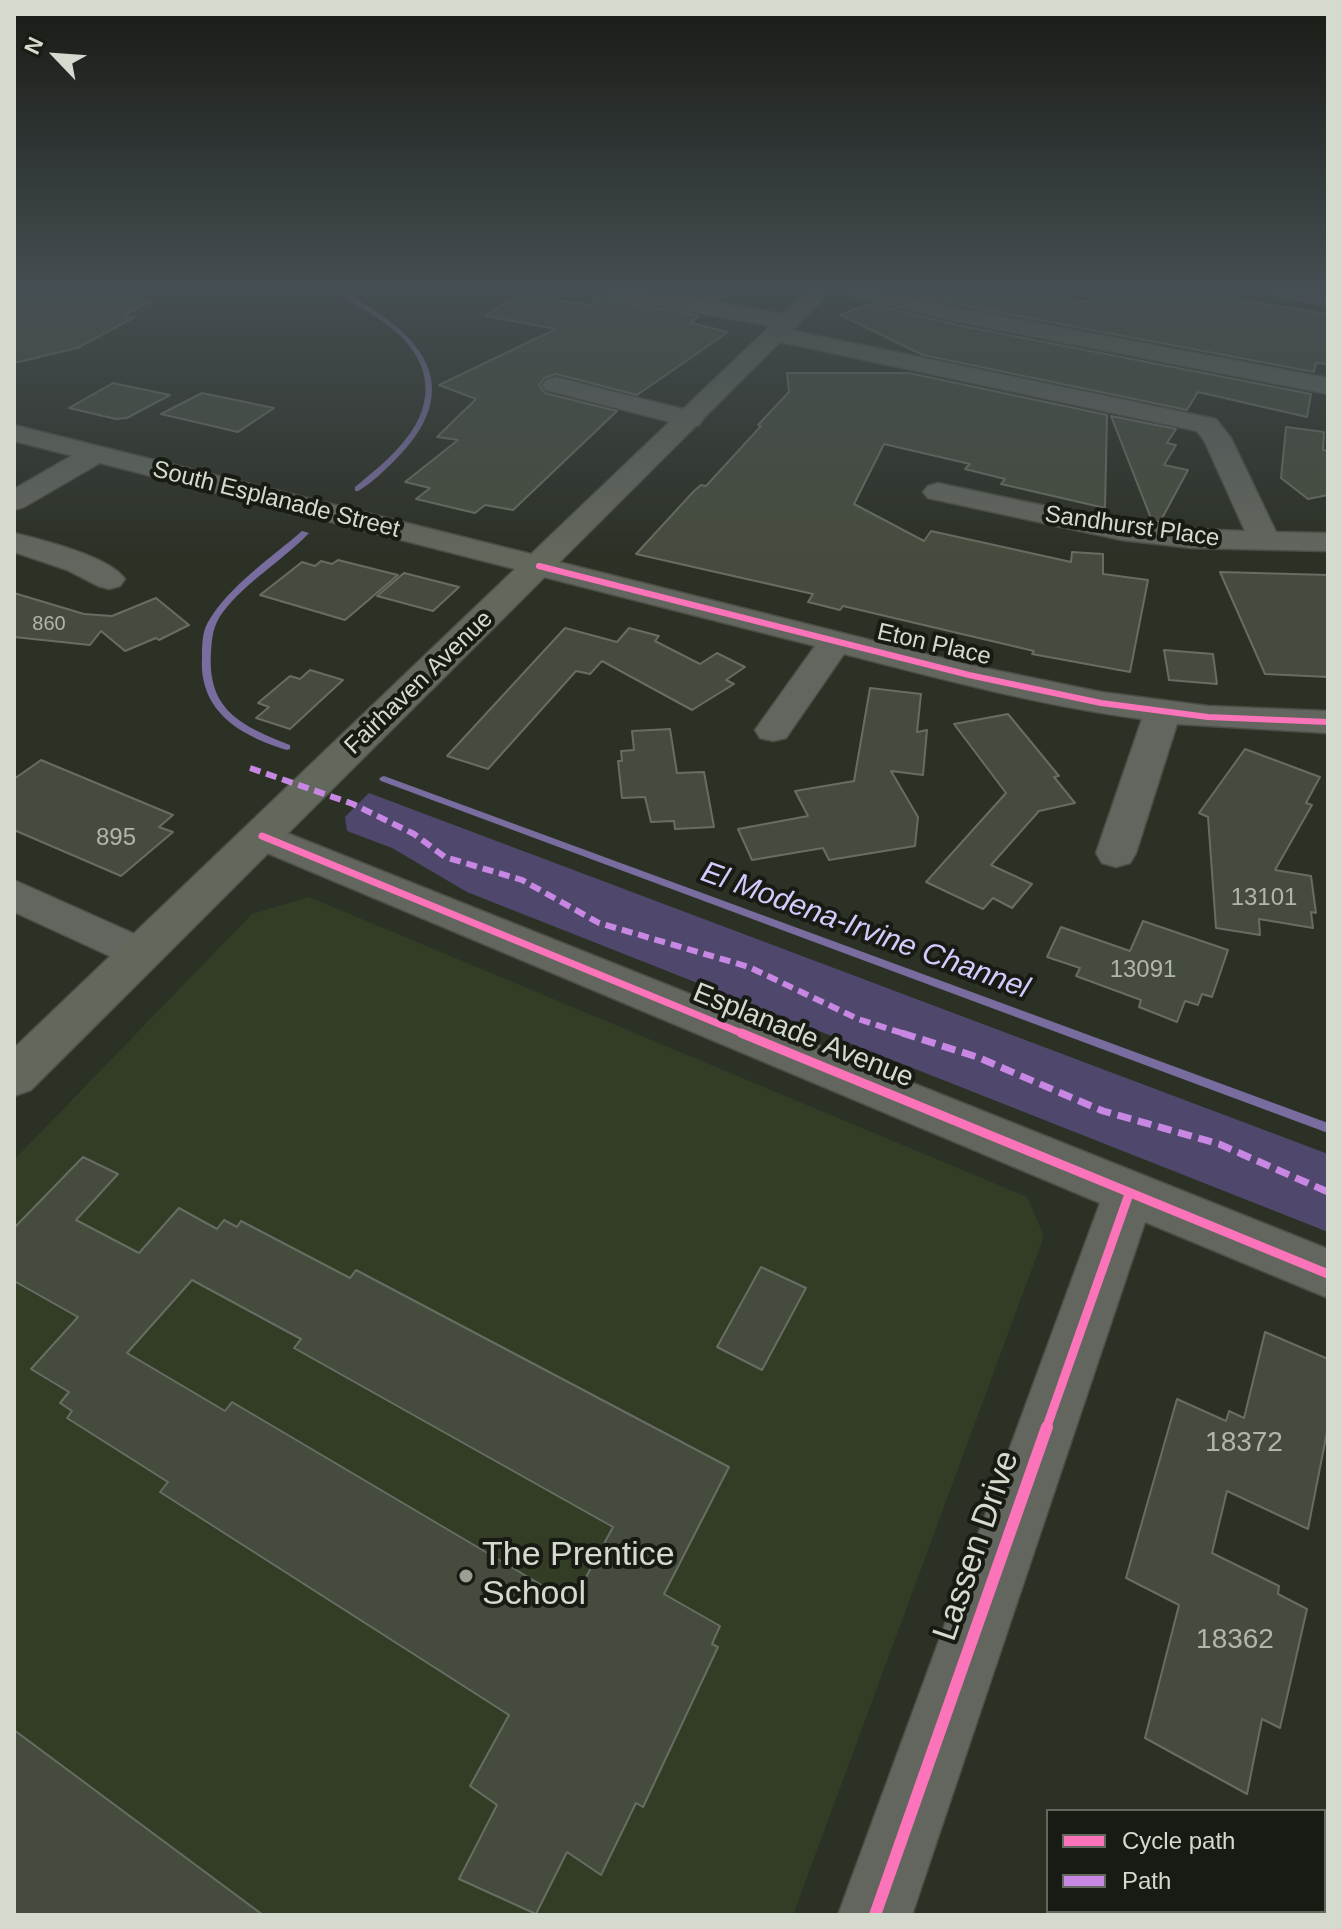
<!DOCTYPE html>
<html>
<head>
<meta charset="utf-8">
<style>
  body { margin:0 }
  #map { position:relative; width:1342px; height:1929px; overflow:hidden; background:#2c3126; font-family:Arial,sans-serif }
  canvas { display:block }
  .frame { position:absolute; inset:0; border:16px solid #d4dace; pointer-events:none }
  .legend { position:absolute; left:1046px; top:1809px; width:280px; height:104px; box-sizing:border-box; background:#171b13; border:2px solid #63675e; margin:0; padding:10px 14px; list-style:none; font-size:24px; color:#d4dace }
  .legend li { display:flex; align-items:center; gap:16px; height:40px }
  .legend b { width:40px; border:2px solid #63675e }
  .north { position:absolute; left:16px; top:16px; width:80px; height:80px; -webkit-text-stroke:6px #171b13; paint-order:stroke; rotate:295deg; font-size:22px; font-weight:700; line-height:32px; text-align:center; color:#d4dace }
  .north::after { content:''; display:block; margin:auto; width:28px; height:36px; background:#d4dace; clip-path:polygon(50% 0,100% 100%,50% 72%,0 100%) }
</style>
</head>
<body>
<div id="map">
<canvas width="1342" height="1929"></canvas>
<div class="frame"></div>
<ul class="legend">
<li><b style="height:10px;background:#fb73b8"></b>Cycle path</li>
<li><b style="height:10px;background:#c787e3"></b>Path</li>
</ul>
<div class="north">N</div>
</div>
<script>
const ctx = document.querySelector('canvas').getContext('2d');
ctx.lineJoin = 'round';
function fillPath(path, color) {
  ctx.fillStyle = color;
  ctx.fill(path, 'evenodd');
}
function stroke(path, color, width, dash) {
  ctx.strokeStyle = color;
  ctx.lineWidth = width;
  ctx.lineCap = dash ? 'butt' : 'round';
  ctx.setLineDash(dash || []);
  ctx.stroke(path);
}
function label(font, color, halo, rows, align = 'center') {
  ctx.font = font + ' Arial,sans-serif';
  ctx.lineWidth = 8;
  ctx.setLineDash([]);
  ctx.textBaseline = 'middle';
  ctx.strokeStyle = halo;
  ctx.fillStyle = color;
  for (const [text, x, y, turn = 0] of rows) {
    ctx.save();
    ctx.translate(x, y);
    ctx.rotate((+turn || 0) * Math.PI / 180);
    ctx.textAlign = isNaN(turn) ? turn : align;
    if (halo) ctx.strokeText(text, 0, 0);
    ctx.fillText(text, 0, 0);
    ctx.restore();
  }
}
fillPath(new Path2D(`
  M309 897 1027 1197 1044 1236 793 1915H14V1160L252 914Z`), '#333d26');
fillPath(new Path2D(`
  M369 793 1328 1154V1232L467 892 392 848 347 831 345 817Z`), '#50486c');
fillPath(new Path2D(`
  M326 287C342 287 368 306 381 315 442 357 450 405 396 459 385 470 372 483 358 491H355V487C373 472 391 458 405 440 438 400 430 358 390 327 370 311 347 301 326 287Z
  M302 531 309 533C282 561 247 581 223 612 213 625 212 637 211 652 207 711 242 726 290 745V749L287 750C241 736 199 712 202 658 202 646 202 632 208 622 230 585 270 559 302 531Z
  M384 776 1328 1123V1133L381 781 379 779 381 777Z`), '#796da0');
const building = new Path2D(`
  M14 287H80L151 301 125 315 135 317 77 348 14 363Z
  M652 287H733L719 299Z
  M910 287H1010L1087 302 1100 287 1163 288 1328 314V364L1316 363 1314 372 959 305 901 291Z
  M519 293 592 306 593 297 699 316 691 323 728 332 637 395 556 374 544 378 539 385 545 393 617 411 513 510 485 505 475 513 416 499 430 488 405 482 458 440 437 437 476 399 439 385 556 329 485 316Z
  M869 304 957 325 1311 394 1307 417 1198 392 1187 410 923 355 840 315Z
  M787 373H909L1107 415 1105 508 1001 484 1005 479 965 469 970 464 884 444 854 504 924 541 931 531 1071 562 1072 552 1103 554V574L1148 580 1130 672 1032 654 1034 651 843 606 840 610 808 602 813 594 636 554 694 491 701 485 706 486 761 426 758 425 789 392Z
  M113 383 170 395 127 418 116 419 69 408Z
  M202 393 274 408 238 432 161 414Z
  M1111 416 1176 429 1167 443 1176 445 1164 465 1188 470 1160 522 1152 521Z
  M1286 427 1324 432 1323 450 1328 451V495L1308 499 1281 478Z
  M338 560 398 575 345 620 260 595 302 562 315 566 321 561 332 564Z
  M1220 572 1328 575V677L1265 674Z
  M404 573 459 587 433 611 377 596Z
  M14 593 84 614 112 616 156 598 189 625 159 640 156 638 125 651 101 631 90 645 14 637Z
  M565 628 617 642 629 628 659 636 655 641 700 664 717 653 745 667 726 680 734 684 692 710 602 661 590 674 576 671 488 769 447 756Z
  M1164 650 1213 654 1217 684 1169 680Z
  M310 670 343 680 290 729 256 718 269 707 258 703 290 676 300 679Z
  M870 688 921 694 917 732 927 730 923 775 891 771 918 817 915 846 829 860 823 848 752 860 738 829 808 816 795 791 854 781Z
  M1008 714 1059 776 1054 777 1075 803 1039 811 991 865 1032 884 1012 908 993 898 983 909 926 882 1006 793 954 724Z
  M670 729 677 773 704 772 714 827 675 829 674 821 651 822 645 797 622 798 618 761H622L621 751 634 750 632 731Z
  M1245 749 1320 777 1306 803 1312 805 1275 870 1311 876 1316 913 1311 912 1313 928 1259 919 1260 935 1216 928 1208 817 1199 813Z
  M41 760 173 815 159 827 173 832 121 876 14 830V779Z
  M1143 921 1228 950 1212 997 1202 994 1198 1005 1185 1001 1177 1022 1139 1007 1141 1000 1076 976 1080 968 1047 957 1061 927 1130 951Z
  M83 1157 118 1174 76 1220 139 1253 179 1208 217 1229 224 1220 237 1227 241 1221 350 1278 356 1270 729 1467 664 1594 720 1626 712 1644 718 1647 643 1807 636 1803 601 1875 567 1852 536 1914 459 1879 497 1805 470 1786 509 1715 160 1492 168 1482 67 1418 72 1411 60 1403 69 1392 31 1369 78 1317 14 1281V1228ZM192 1280 301 1339 294 1348 613 1527 572 1603 232 1402 225 1411 127 1353Z
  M761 1267 806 1288 762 1370 717 1347Z
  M1265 1332 1328 1359V1427L1308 1529 1227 1491 1212 1553 1279 1586 1278 1594 1307 1609 1280 1728 1262 1719 1247 1794 1145 1738 1179 1605 1126 1578 1177 1399 1226 1421 1229 1411 1244 1418Z
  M14 1730 263 1915H14Z`);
fillPath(building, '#464c3d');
stroke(building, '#686d63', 2);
const minor = new Path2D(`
  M582 287H633L788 315 796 317 800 322 796 327 780 328 1216 419 1231 438 1276 532 1328 533V551L1192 548 1122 540 928 498 923 492 928 486 938 483C1040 505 1140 529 1245 531L1204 440 1197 431 776 341 768 339 764 334 768 329 776 327 593 294Z
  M830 287H871L958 308 1328 378V394L958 322 833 292Z
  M1251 287H1302L1328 292V306L1262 294Z
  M555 377 699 413 703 419 699 425 690 427 546 390 542 385 546 380Z
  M95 446 105 448 109 454 105 460 24 507 14 510V489L85 448Z
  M14 533C42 540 109 556 125 579L120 586 109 589 98 586 67 570 14 552Z
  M539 557 970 665 1101 692 1208 706 1328 711V733L1177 724 1136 853 1130 863 1116 867 1102 863 1096 853 1142 719C1041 706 942 679 844 654L786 738 773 741 760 738 755 730 815 646 528 573 523 566 528 559Z
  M262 823 1328 1249V1298L1145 1222 912 1915H838L1100 1203 248 845 242 836 248 827Z
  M14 880 155 943 162 954 155 965 140 970 14 912Z`);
const major = new Path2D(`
  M811 287H835L31 1090 14 1096V1048L515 569 14 441V425L531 554Z`);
stroke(minor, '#4a4e45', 3);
stroke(major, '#4a4e45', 3);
fillPath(minor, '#62665e');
fillPath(major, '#63685d');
stroke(new Path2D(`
  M250 768 353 804 414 834 445 857 522 880 599 923 749 967 858 1019 908 1035`), '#c787e3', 6, [11, 6]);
stroke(new Path2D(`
  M902 1033 977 1057 1103 1111 1219 1144 1328 1192`), '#c787e3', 7, [14, 7]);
stroke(new Path2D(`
  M539 566 969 675 1101 703 1208 717 1328 722`), '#fb73b8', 6);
stroke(new Path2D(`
  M262 836 746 1035`), '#fb73b8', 7);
stroke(new Path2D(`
  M741 1033 1328 1274
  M1046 1429 1129 1194`), '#fb73b8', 9);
stroke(new Path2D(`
  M875 1915 1047 1427`), '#fb73b8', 12);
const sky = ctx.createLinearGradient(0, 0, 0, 557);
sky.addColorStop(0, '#181b15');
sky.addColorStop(0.52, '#454e52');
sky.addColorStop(1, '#454e5200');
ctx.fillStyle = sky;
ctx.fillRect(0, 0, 1342, 557);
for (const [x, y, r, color] of [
  [466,1576,8,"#999f93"]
]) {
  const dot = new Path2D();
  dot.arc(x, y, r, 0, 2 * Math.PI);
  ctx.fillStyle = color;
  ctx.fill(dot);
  stroke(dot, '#171b13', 3);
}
label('20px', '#b0b6aa', null, [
  ["860",49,624]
]);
label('24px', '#d4dace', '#171b13', [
  ["South Esplanade Street",276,500,14],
  ["Sandhurst Place",1132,527,8],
  ["Eton Place",934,645,13],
  ["Fairhaven Avenue",419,683,-44]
]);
label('24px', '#b0b6aa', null, [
  ["895",116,838],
  ["13101",1264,898],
  ["13091",1143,970]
]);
label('28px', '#d4dace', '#171b13', [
  ["Esplanade Avenue",803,1036,22]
]);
label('28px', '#b0b6aa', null, [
  ["18372",1244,1443],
  ["18362",1235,1640]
]);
label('italic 30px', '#d5cafd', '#171b13', [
  ["El Modena-Irvine Channel",865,931,20]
]);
label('34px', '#d4dace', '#171b13', [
  ["Lassen Drive",977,1546,-71]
]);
label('34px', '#d4dace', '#171b13', [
  ["The Prentice",482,1556],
  ["School",482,1595]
], 'left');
</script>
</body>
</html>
